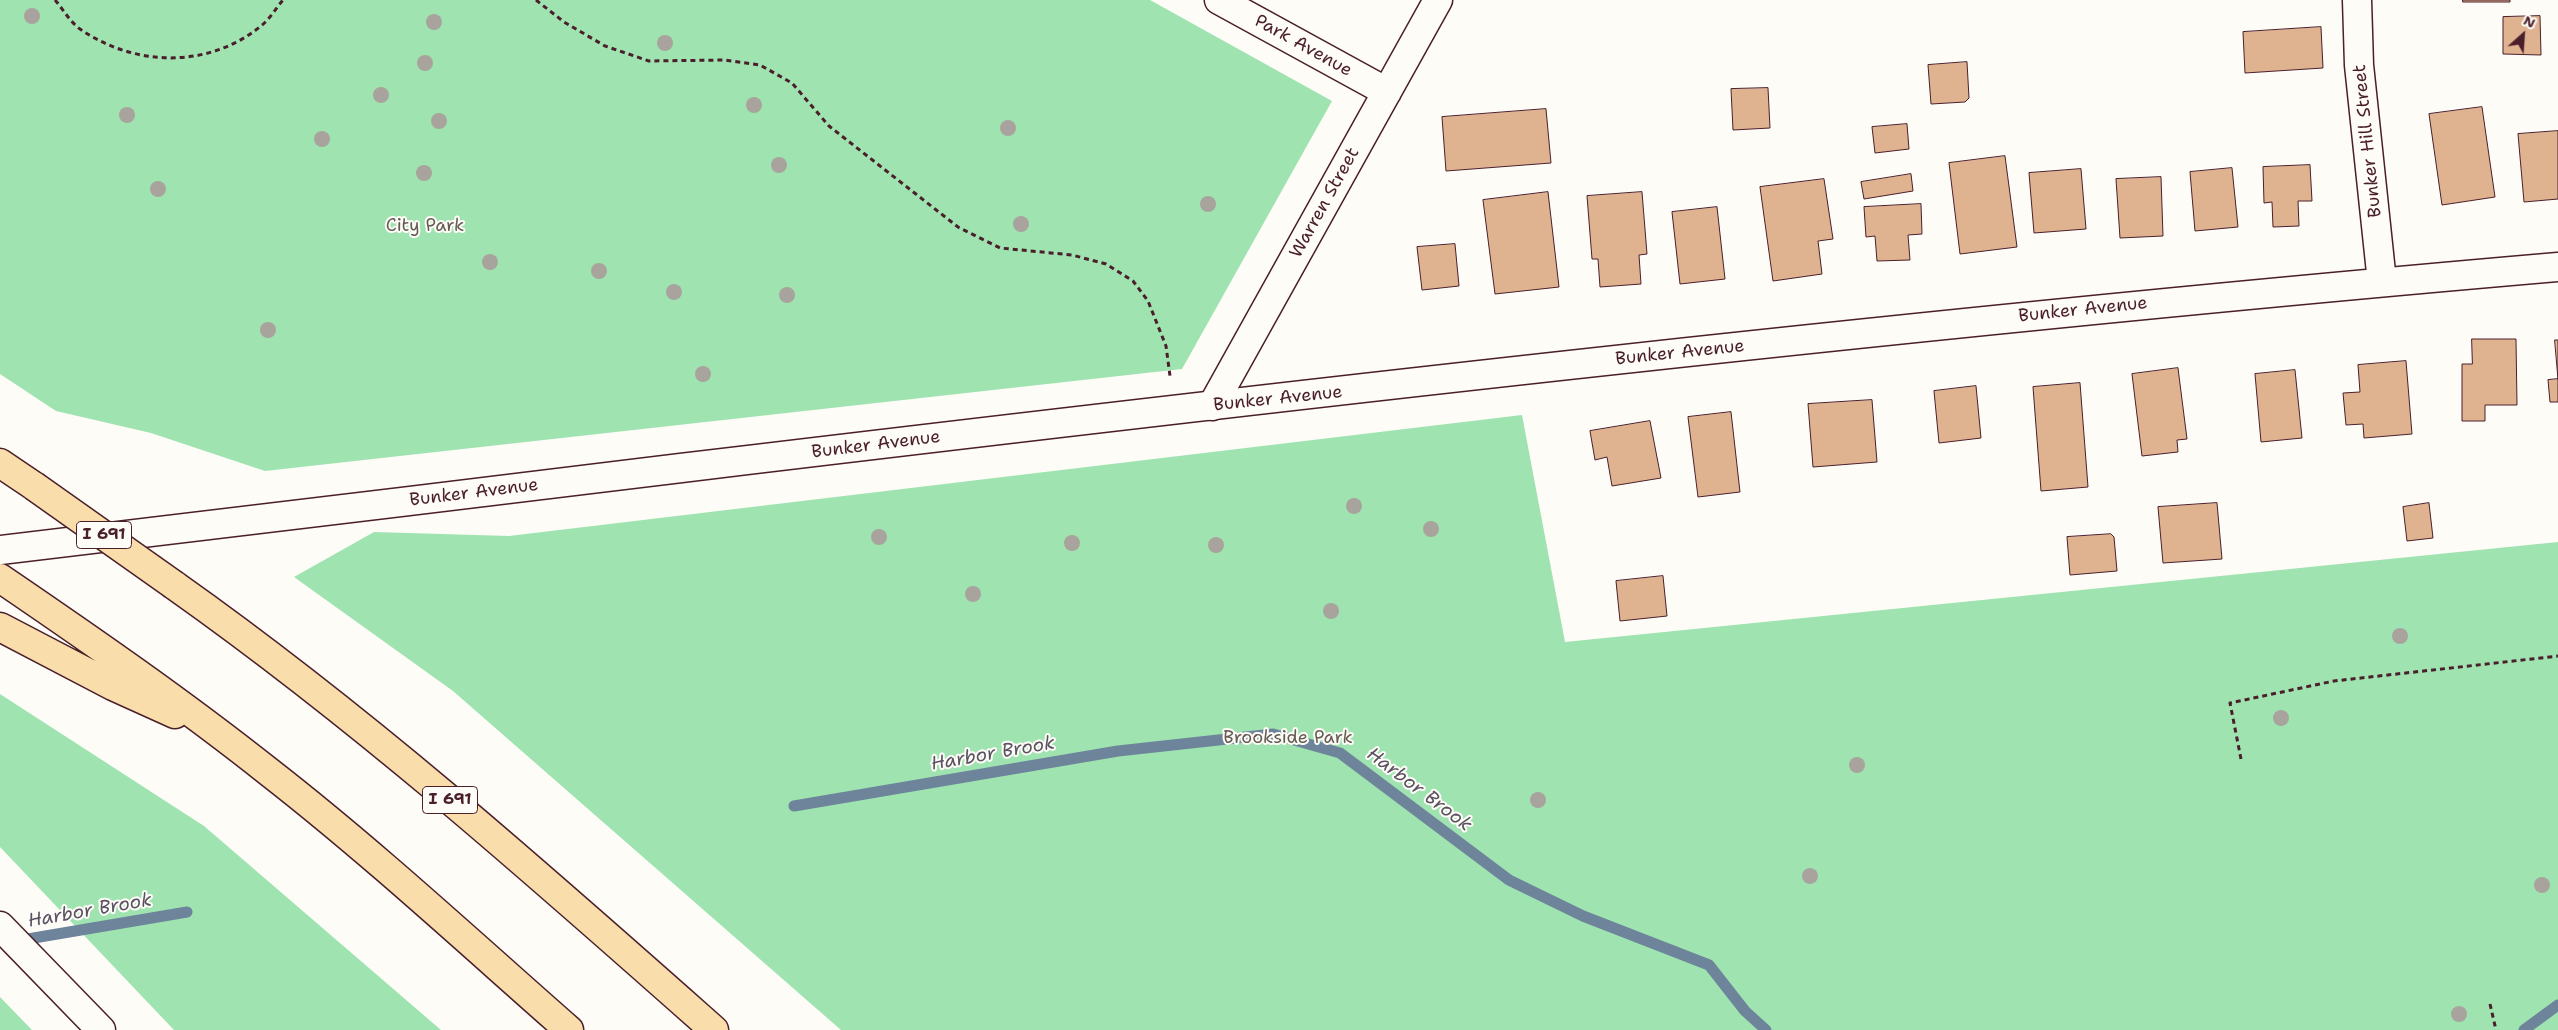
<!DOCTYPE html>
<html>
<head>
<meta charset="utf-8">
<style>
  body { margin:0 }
  #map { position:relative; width:2558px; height:1030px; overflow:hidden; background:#fdfcf7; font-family:"Shantell Sans",sans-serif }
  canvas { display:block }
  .north { position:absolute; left:2498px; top:10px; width:50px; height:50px; -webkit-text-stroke:4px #fdfcf7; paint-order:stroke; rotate:26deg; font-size:14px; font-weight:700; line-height:20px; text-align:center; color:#4a1f2b }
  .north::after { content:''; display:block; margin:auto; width:18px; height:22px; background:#4a1f2b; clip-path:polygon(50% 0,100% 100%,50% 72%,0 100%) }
</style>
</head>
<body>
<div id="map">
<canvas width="2558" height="1030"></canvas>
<div class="north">N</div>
</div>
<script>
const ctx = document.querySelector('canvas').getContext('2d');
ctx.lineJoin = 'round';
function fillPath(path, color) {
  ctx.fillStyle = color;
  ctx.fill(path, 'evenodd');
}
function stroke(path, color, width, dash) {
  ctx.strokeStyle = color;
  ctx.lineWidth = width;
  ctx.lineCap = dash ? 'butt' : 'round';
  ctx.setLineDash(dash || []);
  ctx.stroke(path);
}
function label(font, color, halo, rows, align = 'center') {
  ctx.font = font + ' "Shantell Sans",sans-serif';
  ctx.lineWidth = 4;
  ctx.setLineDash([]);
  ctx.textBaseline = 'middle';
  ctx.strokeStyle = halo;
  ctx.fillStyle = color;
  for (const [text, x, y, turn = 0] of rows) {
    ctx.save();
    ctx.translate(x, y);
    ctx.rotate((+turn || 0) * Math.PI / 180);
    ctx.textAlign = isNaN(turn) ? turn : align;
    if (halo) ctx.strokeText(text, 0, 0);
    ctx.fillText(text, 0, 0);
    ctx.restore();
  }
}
fillPath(new Path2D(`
  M0 0H1150L1332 101 1182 369 265 471 151 433 56 411 0 374Z
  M1522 415 1565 642 2558 542V1030H841L453 691 294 577 374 532 509 536Z
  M0 694 204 826 441 1030H174L0 847Z
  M0 997 32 1030H0Z`), '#9fe3b0');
stroke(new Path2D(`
  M794 806 1118 751 1273 734 1340 753 1509 880 1583 916 1709 965 1745 1011 1766 1030
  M16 941 187 912
  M2524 1030 2558 1005`), '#6d849b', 11);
const building = new Path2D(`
  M2463 0H2510V2H2463Z
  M2540 16 2541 55 2503 54V17Z
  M2321 27 2323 68 2245 73 2243 32Z
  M1967 62 1969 98 1965 102 1931 104 1928 65Z
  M1768 88 1770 128 1733 130 1731 89Z
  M2482 107 2495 197 2442 205 2429 114Z
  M1546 109 1551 163 1446 171 1442 117Z
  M1907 124 1909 149 1875 153 1872 127Z
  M2558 131V199L2524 202 2518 134Z
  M2005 156 2017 247 1960 254 1949 163Z
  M2310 165 2312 201H2298L2299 226 2273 227 2272 202 2264 203 2263 167Z
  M2232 168 2238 227 2195 231 2190 172Z
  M2081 169 2086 229 2034 233 2029 173Z
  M1911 174 1913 191 1864 199 1861 182Z
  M2161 177 2163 236 2120 238 2116 179Z
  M1824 179 1833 239 1818 241 1822 274 1773 281 1760 187Z
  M1548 192 1559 287 1495 294 1483 200Z
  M1642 192 1647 254 1639 255 1641 284 1600 287 1598 259H1592L1587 196Z
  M1921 204 1922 234 1908 235 1910 260 1877 261 1875 236 1866 237 1864 207Z
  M1717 207 1725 279 1680 284 1672 212Z
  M1455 244 1459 286 1422 290 1417 247Z
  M2472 339H2516L2517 405H2485V421H2462V364H2472Z
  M2555 340H2558V379Z
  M2406 361 2412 434 2364 438 2363 424 2346 425 2343 393 2360 392 2358 365Z
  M2178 368 2187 439 2177 440 2178 452 2142 456 2132 374Z
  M2295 370 2302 438 2261 442 2255 374Z
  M2558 379V402H2550L2548 380Z
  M2080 383 2088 487 2041 491 2033 387Z
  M1976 386 1981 438 1939 443 1934 391Z
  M1872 400 1877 462 1813 467 1808 404Z
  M1731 412 1740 492 1698 497 1688 417Z
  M1650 421 1661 478 1612 486 1607 457 1595 460 1590 431Z
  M2217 503 2222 559 2163 563 2158 507Z
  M2429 503 2433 538 2407 541 2403 507Z
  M2111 534 2114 537 2117 571 2070 575 2067 537Z
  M1663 576 1667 616 1620 621 1616 581Z`);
fillPath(building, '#dfb38f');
stroke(building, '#4a1f2b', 1);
const street = new Path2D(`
  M1219 0 1387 92
  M2357 0 2359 65 2382 282
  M1212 406 1438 0`);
const secondary = new Path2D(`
  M0 550C227 524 454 495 681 468 1305 393 1931 321 2558 267
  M0 926 101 1030`);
const highway = new Path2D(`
  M0 463 34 486
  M0 578C91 640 182 703 269 772 373 853 470 943 569 1030
  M174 585C365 720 539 875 714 1030
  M0 627 113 686 175 714`);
stroke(street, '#4a1f2b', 31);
stroke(secondary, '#4a1f2b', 31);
stroke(highway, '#4a1f2b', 31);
stroke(new Path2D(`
  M55 0C63 9 70 22 80 29 135 67 208 69 261 26 270 19 276 8 283 0
  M536 0 564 22 605 46 649 61 724 60 760 65 792 83 829 126 958 227 1000 248 1072 255 1106 264 1133 281 1148 301 1166 346 1170 376
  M2241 759 2230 703 2334 681 2558 656
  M2490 1004 2496 1030`), '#4a1f2b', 3, [5, 4]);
stroke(street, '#fdfcf7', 28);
stroke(secondary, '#fdfcf7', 28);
stroke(highway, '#f9deab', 28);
const highwayBridge = new Path2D(`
  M34 486 174 585`);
stroke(highwayBridge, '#4a1f2b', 31, []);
stroke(highwayBridge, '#f9deab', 28);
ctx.fillStyle = '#a9a39d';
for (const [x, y] of [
  [32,16],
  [434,22],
  [665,43],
  [425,63],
  [381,95],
  [754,105],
  [127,115],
  [439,121],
  [1008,128],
  [322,139],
  [779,165],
  [424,173],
  [158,189],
  [1208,204],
  [1021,224],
  [490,262],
  [599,271],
  [674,292],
  [787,295],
  [268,330],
  [703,374],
  [1354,506],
  [1431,529],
  [879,537],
  [1072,543],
  [1216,545],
  [973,594],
  [1331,611],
  [2400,636],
  [2281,718],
  [1857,765],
  [1538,800],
  [1810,876],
  [2542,885],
  [2459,1014]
]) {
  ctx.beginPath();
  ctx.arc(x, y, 8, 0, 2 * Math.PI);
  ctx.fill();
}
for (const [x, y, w] of [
  [104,535,55],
  [450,800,55]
]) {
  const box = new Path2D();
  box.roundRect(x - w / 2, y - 13.5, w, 27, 4);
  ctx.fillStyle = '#fdfcf7';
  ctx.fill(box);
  stroke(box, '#4a1f2b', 1);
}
label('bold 16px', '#4a1f2b', null, [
  ["I 691",104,535],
  ["I 691",450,800]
]);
label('18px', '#4a1f2b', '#fdfcf7', [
  ["Park Avenue",1303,46,29],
  ["Bunker Hill Street",2368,141,-96],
  ["Warren Street",1325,203,-61],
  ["Bunker Avenue",2083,310,-6],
  ["Bunker Avenue",1680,353,-6],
  ["Bunker Avenue",1278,399,-6],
  ["Bunker Avenue",876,445,-7],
  ["Bunker Avenue",474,493,-7]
]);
label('18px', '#645a53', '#fdfcf7', [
  ["City Park",425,226],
  ["Brookside Park",1288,738]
]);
label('italic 19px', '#5b5163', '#fdfcf7', [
  ["Harbor Brook",993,754,-10],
  ["Harbor Brook",1419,790,37],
  ["Harbor Brook",90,911,-10]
]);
</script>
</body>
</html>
